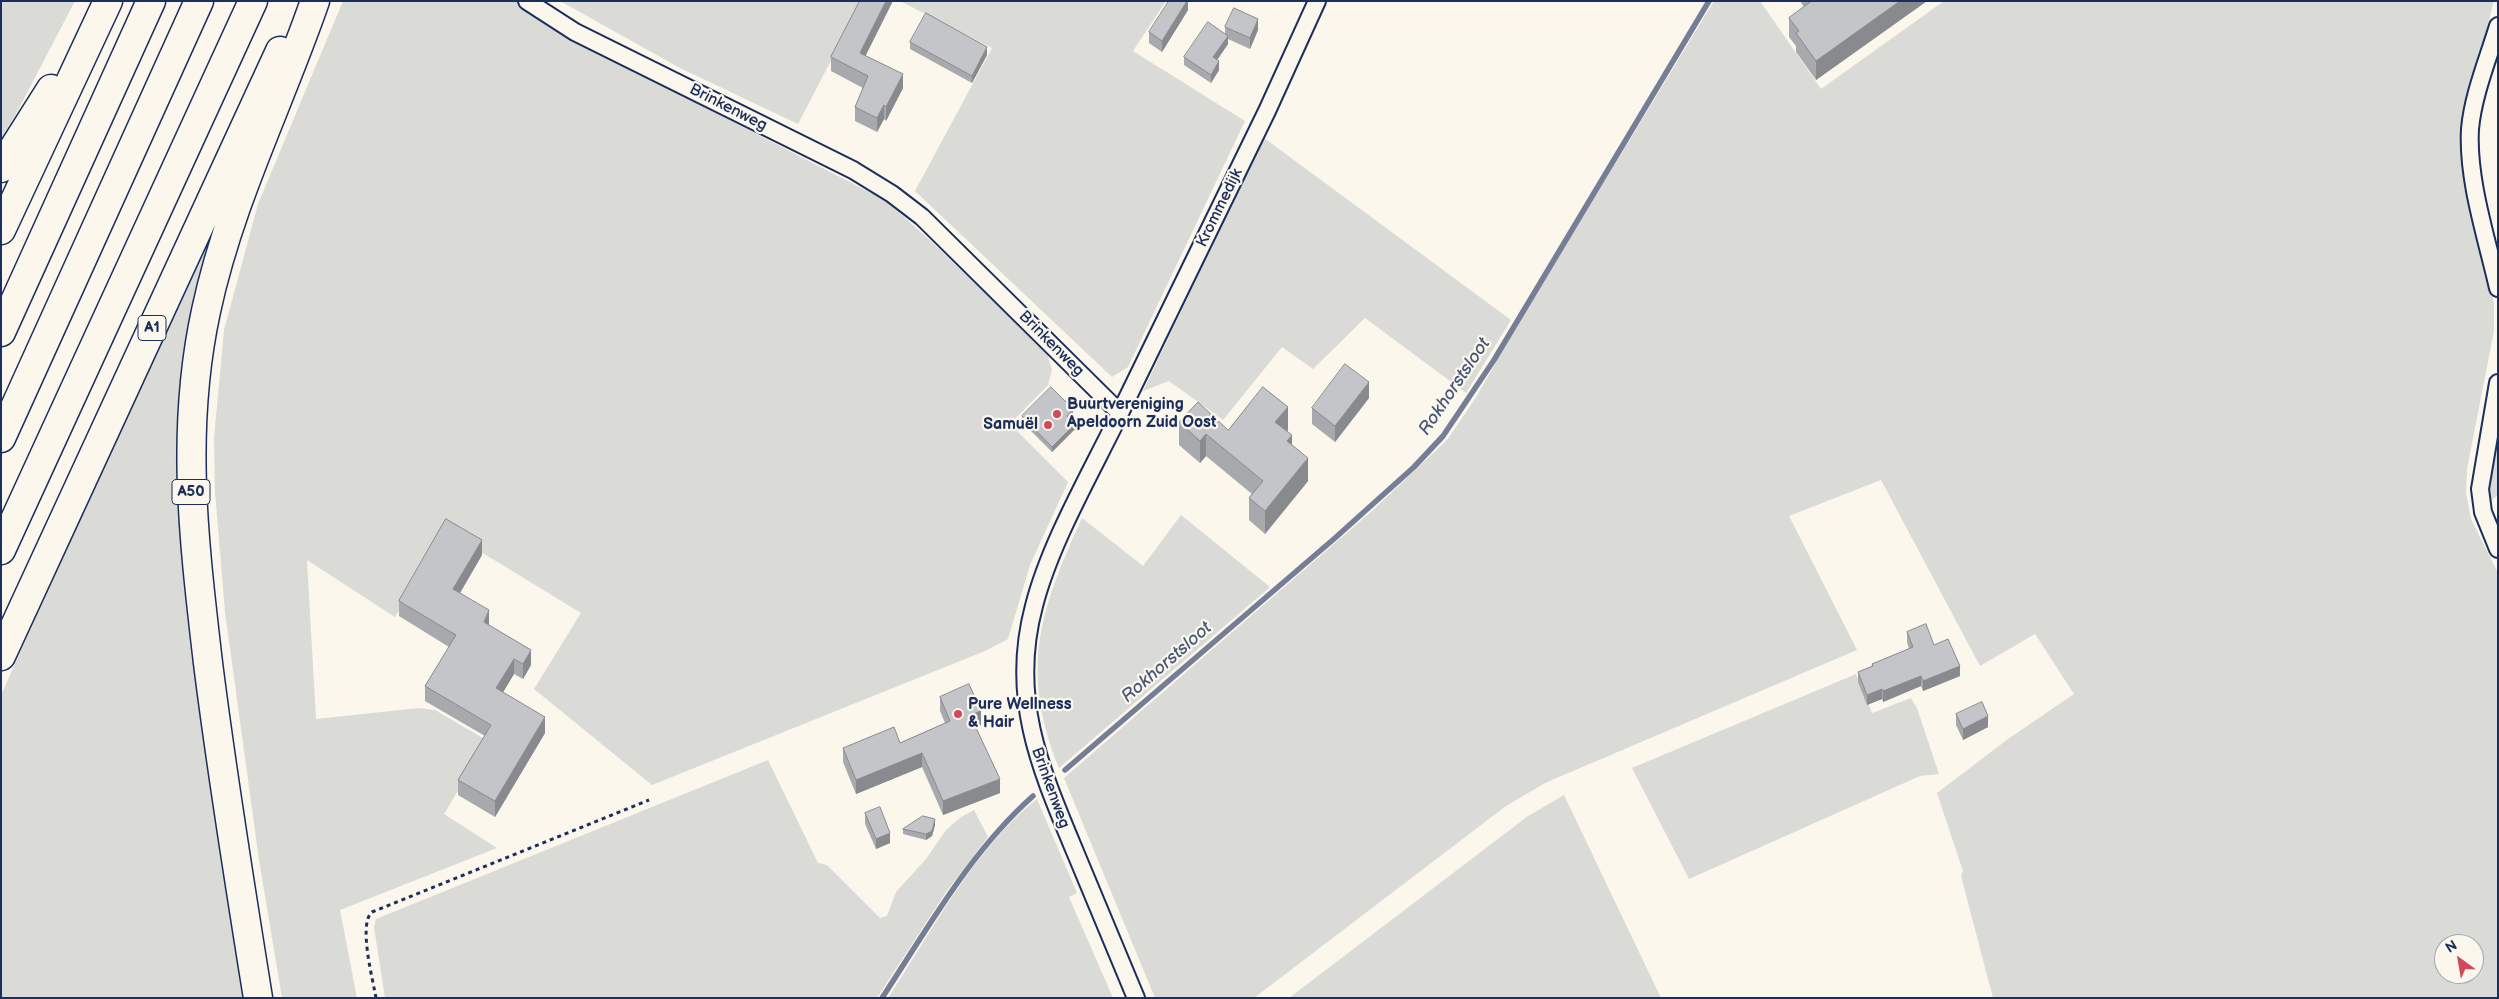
<!DOCTYPE html>
<html>
<head>
<meta charset="utf-8">
<style>
  body { margin:0 }
  #map { position:relative; width:2499px; height:999px; overflow:hidden; background:#fbf7ec; font-family:"Balsamiq Sans",sans-serif }
  canvas { display:block }
  .frame { position:absolute; inset:0; border:2px solid #1b2f5e; pointer-events:none }
  .north { position:absolute; left:2434px; top:934px; width:50px; height:50px; box-sizing:border-box; background:#fbf7ec; border:1px solid #a1a7b3; border-radius:50%; rotate:328deg; font-size:14px; font-weight:700; line-height:20px; text-align:center; color:#1b2f5e }
  .north::after { content:''; display:block; margin:auto; width:18px; height:22px; background:#d1495b; clip-path:polygon(50% 0,100% 100%,50% 72%,0 100%) }
</style>
</head>
<body>
<div id="map">
<canvas width="2499" height="999"></canvas>
<div class="frame"></div>
<div class="north">N</div>
</div>
<script>
const ctx = document.querySelector('canvas').getContext('2d');
ctx.lineJoin = 'round';
function fillPath(path, color) {
  ctx.fillStyle = color;
  ctx.fill(path, 'evenodd');
}
function stroke(path, color, width, dash) {
  ctx.strokeStyle = color;
  ctx.lineWidth = width;
  ctx.lineCap = dash ? 'butt' : 'round';
  ctx.setLineDash(dash || []);
  ctx.stroke(path);
}
function label(font, color, halo, rows, align = 'center') {
  ctx.font = font + ' "Balsamiq Sans",sans-serif';
  ctx.lineWidth = 4.5;
  ctx.setLineDash([]);
  ctx.textBaseline = 'middle';
  ctx.strokeStyle = halo;
  ctx.fillStyle = color;
  for (const [text, x, y, turn = 0] of rows) {
    ctx.save();
    ctx.translate(x, y);
    ctx.rotate((+turn || 0) * Math.PI / 180);
    ctx.textAlign = isNaN(turn) ? turn : align;
    if (halo) ctx.strokeText(text, 0, 0);
    ctx.fillText(text, 0, 0);
    ctx.restore();
  }
}
fillPath(new Path2D(`
  M1 1H75L17 112 1 138Z
  M343 1H516L607 57 877 196 893 207 934 244 1047 353 1052 370 1048 385 1010 424 1068 482 1030 565 1008 639 985 651 652 785 534 689 581 613 445 530 395 617 307 560 316 719 419 708 435 710 488 741 444 814 497 848 340 910 357 998H282L259 860 225 612 215 492 214 438 224 330 258 204Z
  M560 1H862L798 124 680 68Z
  M900 1H1166L1133 51 1245 121 1128 367 1112 377 915 191 992 48Z
  M1714 1H1760L1821 89 1944 1H2494L2464 115 2494 304V331L2467 469 2466 493 2471 519 2498 573V998H1993L1961 876 1963 871 1937 793 2008 739 2074 694 2035 634 1980 666 1881 480 1789 516 1857 650 1545 783 1506 806 1254 998H1155L1064 778 1372 511 1447 440 1475 399 1526 310ZM2444 944H2474V974H2444Z
  M1264 138 1511 320 1466 393 1365 318 1313 369 1282 347 1223 420 1169 381 1143 391Z
  M231 185 183 405 249 998H1V695Z
  M2498 427V495L2490 501V473Z
  M1181 515 1270 587 1059 768C1019 669 1040 610 1082 518L1143 566Z
  M1856 674 1872 713 1911 698 1917 708 1939 774 1920 776 1689 879 1632 768Z
  M768 760 818 863 827 865 880 918 887 916 896 892 926 859 946 830 961 817 974 810 988 837 946 892 877 998H385L374 927 376 919Z
  M1564 795 1661 998H1289L1528 816Z
  M1037 799 1077 893 1069 897 1113 998H888C930 934 977 845 1037 799Z`), '#dadad7');
stroke(new Path2D(`
  M1065 770 1335 538 1414 467 1443 436 1494 360 1709 1
  M882 998C928 928 970 852 1033 796`), '#747e96', 5.5);
const street = new Path2D(`
  M527 1 575 32 853 170 892 194 922 217 1120 413C1091 473 1050 543 1034 606 1009 699 1041 770 1076 854 1096 902 1116 950 1136 998
  M2498 26C2488 59 2473 95 2470 129 2467 180 2487 239 2498 288
  M2498 383 2480 489 2483 512 2498 549
  M1120 413 1267 111 1317 1`);
const highway = new Path2D(`
  M1 168 51 89
  M1 230 108 1
  M1 332 151 1
  M1 438 199 1
  M1 550 253 1
  M1 656 280 51
  M258 998C240 886 222 775 208 663 194 542 180 431 206 311 229 203 279 105 315 1`);
stroke(street, '#1b2f5e', 20);
stroke(highway, '#1b2f5e', 31);
stroke(new Path2D(`
  M376 998C373 980 358 924 372 912L649 800`), '#1b2f5e', 3, [4, 4]);
stroke(street, '#fbf7ec', 16);
stroke(highway, '#fbf7ec', 28);
fillPath(new Path2D(`
  M892 1 865 55 903 88 886 121 884 119 877 132 855 121V107L863 88 831 71V57Z
  M1188 1V10L1162 52 1149 43V32Z
  M1800 1H1927L1816 80 1796 52V46L1789 37V18L1804 7Z
  M1225 27 1258 30 1250 49 1228 39V44L1217 60 1219 70 1211 83 1184 65V57L1225 34Z
  M910 42 987 55 972 83 910 49Z
  M1369 398 1335 442 1312 424V408Z
  M1073 414 1070 418 1075 429 1052 452 1022 422V416Z
  M1179 422 1228 430H1288L1287 431 1292 445 1308 481 1265 534 1249 520V498L1252 494 1206 456 1200 463 1179 445Z
  M482 555 460 593 489 625 531 665 523 679 514 674 503 692 545 733 495 817 458 795V780L485 736 425 701V686L449 647 399 616V601Z
  M1907 632 1934 645 1960 676 1923 691 1921 686 1883 702 1882 699 1867 705 1858 682V672L1872 666V664L1909 649 1907 642Z
  M940 697 981 725 976 727 1000 793 943 815 922 767 856 794 843 762V748L900 743 945 723 940 711Z
  M1956 714 1988 727 1963 740 1956 725Z
  M865 813 890 843 876 849 865 824Z
  M935 825 932 836 926 840 903 834V829Z`), '#a8a9ad');
fillPath(new Path2D(`
  M886 1H892V3L860 67V53Z
  M1187 1H1188V10L1162 52V41Z
  M1900 1H1927L1816 80V61Z
  M1258 19V30L1250 49V38Z
  M1228 36V44L1213 66V57Z
  M987 47V55L972 83V76Z
  M1219 61V70L1211 83V75Z
  M903 74V88L886 121V107Z
  M884 105V119L877 132V118Z
  M1369 382V398L1335 442V426Z
  M1288 407V430L1275 444V422Z
  M1073 409V414L1067 421V416Z
  M1075 424V429L1052 452V447Z
  M1206 434V456L1200 463V441Z
  M1292 435V458L1287 441Z
  M1308 458V481L1265 534V511Z
  M482 540V555L453 605V589Z
  M489 610V625L484 622Z
  M531 650V665L523 679V664Z
  M514 659V674L496 704V688Z
  M1960 666V676L1923 691V681Z
  M1921 676V686L1883 702V691Z
  M1882 689V699L1867 705V695Z
  M981 711V725L970 730V715Z
  M1988 716V727L1963 740V729Z
  M545 717V733L495 817V801Z
  M922 753V767L856 794V780Z
  M1000 779V793L943 815V801Z
  M935 819V825L932 836 926 840V834Z
  M890 833V843L876 849V839Z`), '#888a8d');
const building = new Path2D(`
  M860 1H886L860 53 903 74 886 107 884 105 877 118 855 107 868 76 831 57Z
  M1169 1H1187L1162 41 1149 32Z
  M1812 1H1900L1816 61 1796 33 1799 31 1789 18Z
  M1234 8 1258 19 1250 38 1225 27Z
  M926 13 987 47 972 76 910 42Z
  M1208 22 1228 36 1213 57 1219 61 1211 75 1184 57Z
  M1345 364 1369 382 1335 426 1312 408Z
  M1051 387 1073 409 1067 416 1075 424 1052 447 1022 416Z
  M1263 387 1288 407 1275 422 1292 435 1287 441 1308 458 1265 511 1249 498 1263 481 1206 434 1200 441 1179 422 1198 402 1228 430Z
  M446 519 482 540 453 589 489 610 484 622 531 650 523 664 514 659 496 688 545 717 495 801 458 780 491 725 425 686 456 635 399 601Z
  M1926 624 1934 645 1948 639 1960 666 1923 681 1921 676 1883 691 1882 689 1867 695 1858 672 1873 666 1872 664 1913 647 1907 632Z
  M969 684 981 711 970 715 1000 779 943 801 922 753 856 780 843 748 894 727 900 743 950 721 940 697Z
  M1982 702 1988 716 1963 729 1956 714Z
  M880 807 890 833 876 839 865 813Z
  M923 816 935 819 932 831 926 834 903 829Z`);
fillPath(building, '#c3c5c9');
stroke(building, '#888a8d', 1);
for (const [x, y, r, color] of [
  [1057,414,5,"#d1495b"],
  [1048,425,5,"#d1495b"],
  [958,714,5,"#d1495b"]
]) {
  const dot = new Path2D();
  dot.arc(x, y, r, 0, 2 * Math.PI);
  ctx.fillStyle = color;
  ctx.fill(dot);
  stroke(dot, '#fbf7ec', 2);
}
for (const [x, y, w] of [
  [152,328,28],
  [191,492,38]
]) {
  const box = new Path2D();
  box.roundRect(x - w / 2, y - 12.5, w, 25, 4);
  ctx.fillStyle = '#fbf7ec';
  ctx.fill(box);
  stroke(box, '#1b2f5e', 1);
}
label('bold 15px', '#1b2f5e', null, [
  ["A1",152,328],
  ["A50",191,492]
]);
label('16px', '#1b2f5e', '#fbf7ec', [
  ["Brinkenweg",728,108,27],
  ["Krommedijk",1220,208,-64],
  ["Brinkenweg",1051,344,45],
  ["Brinkenweg",1050,788,70]
]);
label('bold 16px', '#1b2f5e', '#fbf7ec', [
  ["Buurtvereniging",1067,405],
  ["Apeldoorn Zuid Oost",1067,423],
  ["Samuël",1038,425,"right"],
  ["Pure Wellness",968,705],
  ["& Hair",968,723]
], 'left');
label('italic 18px', '#47577a', '#fbf7ec', [
  ["Rokhorstsloot",1455,387,-56],
  ["Rokhorstsloot",1167,663,-41]
]);
</script>
</body>
</html>
